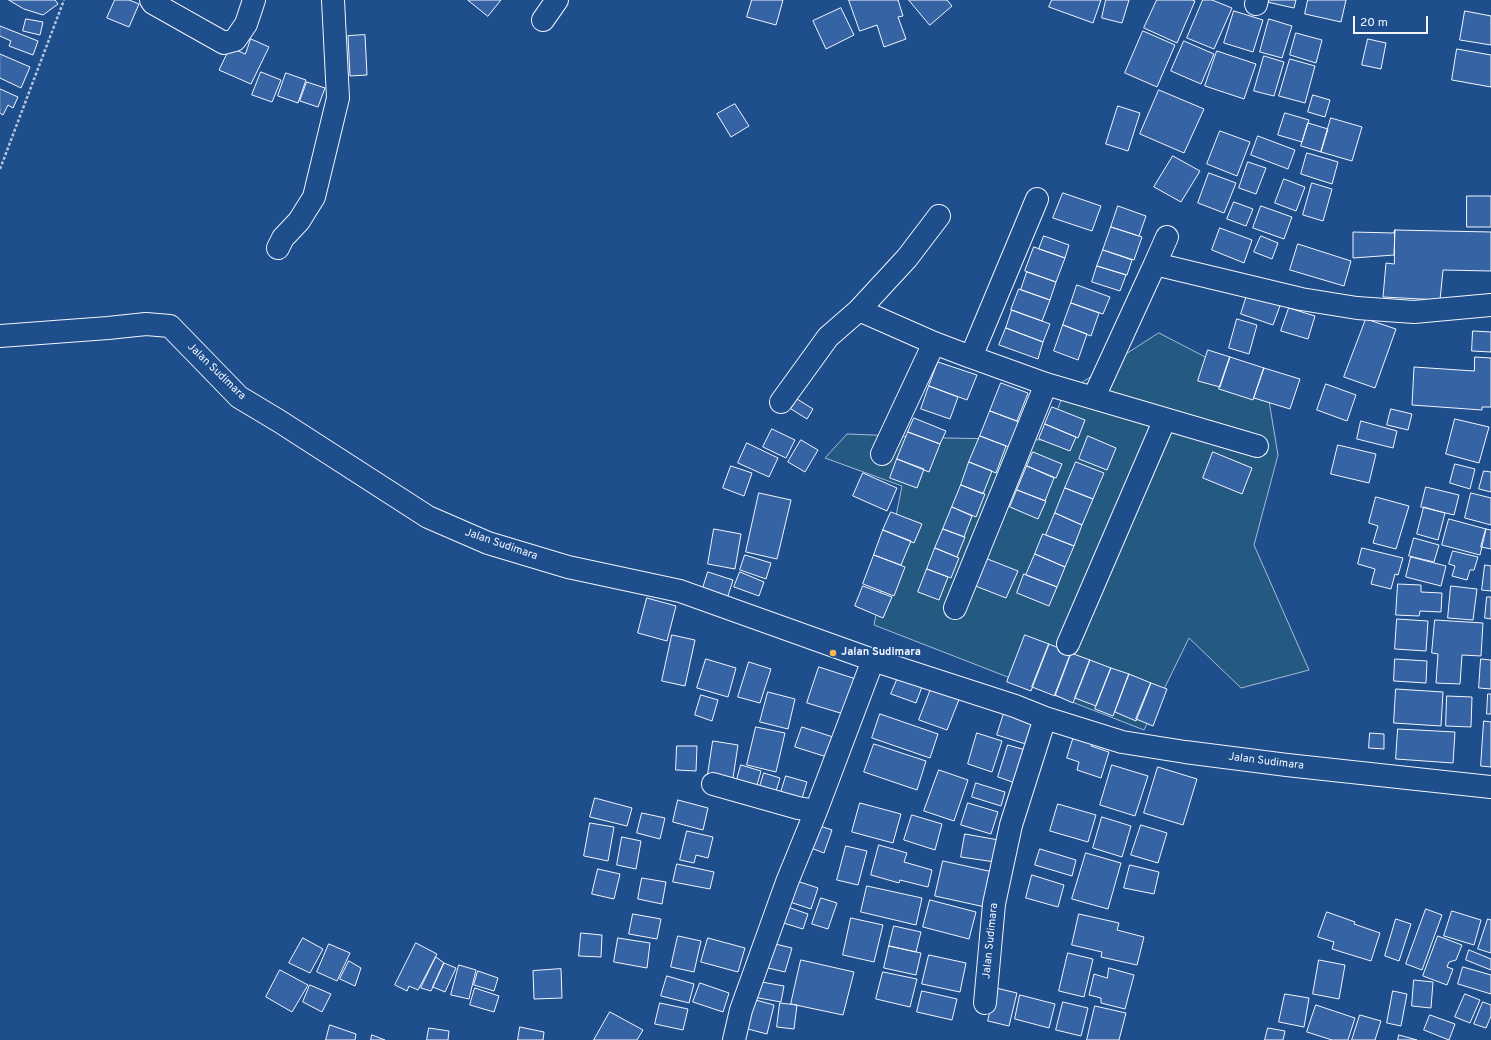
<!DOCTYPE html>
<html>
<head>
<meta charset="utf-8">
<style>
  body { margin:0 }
  #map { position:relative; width:1491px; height:1040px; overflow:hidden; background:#1f4e8c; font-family:Overpass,sans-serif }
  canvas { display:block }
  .scale { position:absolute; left:1353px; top:16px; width:75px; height:18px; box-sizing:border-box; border:2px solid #f2f6ff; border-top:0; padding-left:5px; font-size:12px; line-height:14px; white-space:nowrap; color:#f2f6ff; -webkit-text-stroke:3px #1f4e8c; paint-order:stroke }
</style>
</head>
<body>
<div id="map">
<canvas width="1491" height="1040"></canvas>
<div class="scale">20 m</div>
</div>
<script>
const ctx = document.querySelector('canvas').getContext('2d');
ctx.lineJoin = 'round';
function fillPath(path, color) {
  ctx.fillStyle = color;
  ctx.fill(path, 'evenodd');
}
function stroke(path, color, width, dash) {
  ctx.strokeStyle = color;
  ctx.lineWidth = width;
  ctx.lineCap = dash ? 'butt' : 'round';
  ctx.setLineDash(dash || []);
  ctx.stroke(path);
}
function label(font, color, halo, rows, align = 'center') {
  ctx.font = font + ' Overpass,sans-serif';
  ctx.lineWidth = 3;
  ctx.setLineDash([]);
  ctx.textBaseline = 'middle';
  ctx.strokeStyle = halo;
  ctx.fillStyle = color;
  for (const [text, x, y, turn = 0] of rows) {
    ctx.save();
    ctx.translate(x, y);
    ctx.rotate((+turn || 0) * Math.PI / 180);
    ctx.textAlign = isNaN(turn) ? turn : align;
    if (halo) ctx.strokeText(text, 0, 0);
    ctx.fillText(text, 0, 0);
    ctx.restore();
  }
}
const green = new Path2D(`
  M1159 333 1267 389 1278 455 1254 545 1309 670 1241 688 1189 638 1144 730 874 625 902 486 825 458 847 434 948 438 1046 440 1063 395Z`);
fillPath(green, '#245a82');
stroke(green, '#a8bbd7', 1);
const building = new Path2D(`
  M9 0H55L58 4 43 15 24 9Z
  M115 0H129L139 4 129 27 107 18Z
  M468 0H501L488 16Z
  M752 0H783L776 25 747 17Z
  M849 0H898L903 16 898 17 906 39 884 47 877 25 860 31Z
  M909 0H947L952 6 930 25Z
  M1052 0H1101L1093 23 1049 7Z
  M1106 0H1129L1122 23 1102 18Z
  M1157 0H1192L1195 1 1177 43 1144 28Z
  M1203 0H1212L1232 8 1214 49 1187 38Z
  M1267 0H1296L1294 8 1267 2Z
  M1308 0H1346L1341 22 1305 14Z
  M841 8 854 35 826 49 813 21Z
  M1234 11 1263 20 1253 52 1224 43Z
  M1465 11 1491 16V45L1460 40Z
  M26 19 43 22 40 35 23 31Z
  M1269 19 1292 26 1282 58 1260 52Z
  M0 26 38 41 33 55 9 46 11 41 0 36Z
  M1143 31 1175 45 1157 87 1125 73Z
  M1296 33 1322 40 1316 63 1290 55Z
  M365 35 367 75 350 76 348 36Z
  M251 39 269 47 251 84 219 70 230 47 245 54Z
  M1368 39 1386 43 1381 69 1362 65Z
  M1184 41 1214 54 1201 84 1171 71Z
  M1457 49 1491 55V87L1452 80Z
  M1217 51 1256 64 1244 99 1205 86Z
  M0 54 30 67 21 88 0 78Z
  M1264 56 1284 62 1274 96 1254 91Z
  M1290 59 1315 66 1305 103 1279 96Z
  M261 72 281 80 272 102 252 95Z
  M286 73 306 80 298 103 278 96Z
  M307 82 325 88 318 107 300 101Z
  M0 89 18 97 13 108 8 105 3 115 0 113Z
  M1159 90 1204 109 1184 153 1140 134Z
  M1313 95 1330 100 1325 117 1308 112Z
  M735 104 749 126 731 137 717 114Z
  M1118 106 1140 113 1128 151 1106 144Z
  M1285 113 1309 120 1302 142 1278 135Z
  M1331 118 1362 127 1352 161 1321 152Z
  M1308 123 1328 129 1321 152 1301 146Z
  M1220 131 1250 142 1237 176 1207 164Z
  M1258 136 1295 150 1288 169 1251 155Z
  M1307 153 1338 162 1332 184 1301 174Z
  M1173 156 1200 171 1181 202 1154 187Z
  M1248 162 1266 168 1256 194 1239 188Z
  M1209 173 1236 183 1224 213 1198 203Z
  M1284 179 1305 187 1296 211 1275 203Z
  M1312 183 1332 189 1323 221 1303 215Z
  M1063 193 1101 206 1092 231 1053 218Z
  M1467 196H1491V227H1467Z
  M1234 202 1253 209 1246 226 1227 219Z
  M1118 206 1146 216 1139 236 1111 227Z
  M1261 206 1292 217 1284 239 1253 228Z
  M1111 227 1142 237 1134 260 1103 250Z
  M1220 228 1252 240 1244 263 1212 250Z
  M1395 230 1394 255 1353 258V232L1393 233Z
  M1395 230 1491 232V271L1443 270 1440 300 1383 297 1386 263 1394 264Z
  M1044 236 1069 245 1065 258 1039 249Z
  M1261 236 1278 243 1272 259 1254 252Z
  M1298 244 1351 261 1344 286 1290 270Z
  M1034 247 1065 258 1056 282 1025 271Z
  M1103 250 1132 260 1127 275 1097 266Z
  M1097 266 1126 275 1120 291 1092 282Z
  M1027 272 1056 282 1050 300 1021 290Z
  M1077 285 1110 297 1103 314 1071 303Z
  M1019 289 1050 300 1042 321 1011 310Z
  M1248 292 1281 303 1273 325 1241 314Z
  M1071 303 1099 313 1091 336 1063 325Z
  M1289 308 1315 316 1308 339 1281 331Z
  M1012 310 1050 324 1043 342 1006 328Z
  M1237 319 1257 325 1249 354 1229 348Z
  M1366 319 1396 329 1375 388 1344 377Z
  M1063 325 1087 334 1078 360 1054 351Z
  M1006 328 1043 342 1038 359 999 345Z
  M1473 331 1491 332V352L1472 351Z
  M1208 350 1230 357 1220 387 1198 381Z
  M1230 357 1264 368 1253 400 1219 389Z
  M1475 357 1491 358V407H1482V410L1412 405 1414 367 1474 371Z
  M938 362 977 375 967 400 929 386Z
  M1264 368 1300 379 1290 409 1254 398Z
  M1001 383 1028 393 1017 421 990 411Z
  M1326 384 1356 395 1347 421 1317 410Z
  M929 386 958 397 950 419 921 409Z
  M797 399 813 409 807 419 791 409Z
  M1052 407 1085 420 1078 438 1045 424Z
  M1391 409 1412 414 1408 430 1387 425Z
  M990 411 1019 422 1009 447 980 436Z
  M914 418 946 431 940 444 908 432Z
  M1455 419 1489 427 1479 463 1446 454Z
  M1361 421 1397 431 1393 448 1357 439Z
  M1045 424 1076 437 1070 451 1039 439Z
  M772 429 795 440 786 458 763 447Z
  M908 432 940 444 929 472 897 459Z
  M980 436 1006 446 996 473 969 462Z
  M1088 436 1116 448 1107 470 1079 459Z
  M801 440 818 450 805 472 788 462Z
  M747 443 778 458 769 477 738 463Z
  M1338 445 1376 454 1369 483 1331 474Z
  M1033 452 1062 464 1056 478 1027 466Z
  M1213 452 1252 468 1242 494 1203 478Z
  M897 459 924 469 917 488 890 478Z
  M969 462 992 471 983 494 961 485Z
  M1076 462 1104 473 1093 499 1065 488Z
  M1455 464 1475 469 1470 489 1450 483Z
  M731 466 752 473 744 496 723 488Z
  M1027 466 1054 478 1045 501 1017 490Z
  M1484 471 1491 472V492L1479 489Z
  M863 473 897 488 887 511 853 496Z
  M961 485 985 494 976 517 952 507Z
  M1426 487 1459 495 1454 515 1421 507Z
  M1065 488 1093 499 1082 525 1055 513Z
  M1017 490 1046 501 1038 519 1010 507Z
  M759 493 791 500 777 559 746 552Z
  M1471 493 1491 498V525L1465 518Z
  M1376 497 1409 506 1396 549 1373 543 1378 526 1369 523Z
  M952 507 972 516 964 537 943 529Z
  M1424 507 1445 513 1438 540 1417 534Z
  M891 512 922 524 914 543 883 530Z
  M1055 513 1082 525 1074 546 1046 535Z
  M1449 519 1486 529 1480 555 1442 545Z
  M714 529 741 534 735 569 708 564Z
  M943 529 965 537 957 557 935 548Z
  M1486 529 1491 530V549L1481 547Z
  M883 530 911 541 901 565 874 555Z
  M1043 534 1074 546 1065 567 1035 554Z
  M1414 538 1439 545 1434 562 1409 556Z
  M935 548 959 558 951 578 927 569Z
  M1362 548 1403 558 1398 575 1395 574 1391 589 1371 584 1375 569 1358 564Z
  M1453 551 1478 557 1474 570H1470L1467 580 1452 576 1455 566 1449 564Z
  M1035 554 1065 567 1057 587 1026 575Z
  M745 555 771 563 766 579 740 570Z
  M874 555 905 567 894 596 863 584Z
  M1411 557 1446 566 1441 586 1406 577Z
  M985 558 1018 571 1006 598 973 585Z
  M1485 565 1491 566V591L1482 590Z
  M927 569 948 577 939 600 918 592Z
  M708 572 733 580 727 599 702 591Z
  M740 572 764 582 759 596 734 587Z
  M1024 574 1057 587 1049 606 1017 593Z
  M1398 584 1421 585V592L1442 593 1441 612 1420 611 1419 616 1396 615Z
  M863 586 892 597 883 618 855 606Z
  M1451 586 1477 589 1473 620 1448 618Z
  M1487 597H1491V619L1485 618Z
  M647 598 676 606 667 641 638 633Z
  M1397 619 1428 621 1426 651 1395 649Z
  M1435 620 1483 623 1481 656 1462 655 1460 684 1436 683 1438 654 1432 653Z
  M672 635 695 640 685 686 662 681Z
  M1025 635 1049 644 1031 691 1007 682Z
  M1049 644 1071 653 1055 696 1032 687Z
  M1071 653 1090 660 1073 703 1055 695Z
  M706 659 736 668 728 697 697 688Z
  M1395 659 1427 661 1426 683 1394 681Z
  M1481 659 1491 660V689L1479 688Z
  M1090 660 1111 668 1096 706 1075 698Z
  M749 662 771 669 760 703 738 697Z
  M819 667 859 680 847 715 807 703Z
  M1111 668 1129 674 1113 716 1095 709Z
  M1129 674 1151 683 1136 721 1115 712Z
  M899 675 923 684 916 703 891 694Z
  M934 681 962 692 947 730 919 720Z
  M1151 683 1167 689 1153 726 1136 719Z
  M1396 689 1443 692 1441 726 1394 723Z
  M768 692 795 699 788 729 760 722Z
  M1488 694H1491V714H1487Z
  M701 695 718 700 712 721 695 715Z
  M1447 696 1472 697 1471 727 1446 726Z
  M1005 710 1040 722 1032 746 997 735Z
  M880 714 938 734 930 758 872 738Z
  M1484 721 1491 722V767L1481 766Z
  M756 727 785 733 776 772 747 765Z
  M802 727 833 737 827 757 795 747Z
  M1398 729 1455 732 1453 763 1396 759Z
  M977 733 1002 741 992 772 968 764Z
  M1075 733 1094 738 1091 746 1109 752 1101 778 1077 770 1079 762 1067 758Z
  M1370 733 1384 734V749L1369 748Z
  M713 741 738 745 733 778 708 774Z
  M874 744 926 761 917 790 864 772Z
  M1008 745 1029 751 1018 784 998 777Z
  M677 746H697L696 771 676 770Z
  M741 765 761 771 755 792 735 787Z
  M1112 765 1148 776 1135 816 1100 805Z
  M1158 767 1197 779 1183 825 1144 813Z
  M939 770 968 780 954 821 924 811Z
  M764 773 780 778 774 798 758 793Z
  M786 776 807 782 800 805 779 799Z
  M976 783 1005 792 1001 806 972 797Z
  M595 798 632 808 627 826 590 817Z
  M678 800 708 808 703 830 673 822Z
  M860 803 901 814 893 843 852 832Z
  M968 803 998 812 991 834 961 825Z
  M1058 804 1096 815 1088 842 1050 831Z
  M642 813 665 818 660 839 637 833Z
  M912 815 942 824 935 850 904 840Z
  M1102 817 1131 826 1122 857 1093 848Z
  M590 823 614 827 608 861 584 856Z
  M814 824 832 830 824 853 806 846Z
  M1141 825 1167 833 1158 863 1131 855Z
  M687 831 713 837 708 858 696 855 694 863 680 860Z
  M965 834 999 840 995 862 961 857Z
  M622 837 641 841 636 869 617 865Z
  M879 845 907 853 904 862 932 870 928 887 900 880 899 883 871 875Z
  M846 846 867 851 858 885 837 880Z
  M1040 849 1076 860 1072 876 1035 865Z
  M1086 853 1121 863 1108 909 1072 899Z
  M943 861 993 872 985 907 935 896Z
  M677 864 714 872 710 889 673 882Z
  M1130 865 1159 872 1154 894 1124 888Z
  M598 869 620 874 614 899 592 894Z
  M1032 875 1064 885 1058 907 1026 898Z
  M642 878 666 882 662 904 638 899Z
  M794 880 818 888 811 909 787 901Z
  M867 886 922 898 916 925 861 912Z
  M821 898 837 903 828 929 812 924Z
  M930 900 976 912 969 939 923 927Z
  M782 905 808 914 803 929 777 921Z
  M1426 909 1442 915 1422 970 1406 964Z
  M1452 911 1481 920 1474 945 1444 936Z
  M1327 912 1355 922 1354 924 1380 933 1371 961 1332 949 1334 942 1318 937Z
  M633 914 661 919 657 939 629 934Z
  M1079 914 1119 923 1117 930 1144 937 1137 965 1101 957 1102 952 1072 945Z
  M851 918 883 925 874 962 843 955Z
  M1396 919 1411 924 1399 961 1385 956Z
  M1488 919 1491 920V953L1478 949Z
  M894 926 921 932 916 952 889 946Z
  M581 933 602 935 601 957 579 956Z
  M678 936 701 941 694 972 671 967Z
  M1438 936 1462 945 1456 960 1449 962 1447 967 1453 969 1447 985 1423 976Z
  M303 938 323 949 310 973 289 963Z
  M618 938 650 943 647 968 614 962Z
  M708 938 745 948 738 972 701 962Z
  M416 943 437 954 418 990 409 986 407 991 395 985Z
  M771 943 792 948 785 972 764 967Z
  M329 944 350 953 337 981 317 972Z
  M889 946 921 953 916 975 884 968Z
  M1469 950 1491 959V970L1466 960Z
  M1068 953 1093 959 1084 997 1059 991Z
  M929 955 966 963 960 992 922 984Z
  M436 957 444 963 431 991 421 988Z
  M801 960 854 972 843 1015 791 1004Z
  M1319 960 1345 965 1339 999 1313 994Z
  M349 961 361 968 355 986 340 979Z
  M444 963 456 968 445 992 433 987Z
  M459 965 476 970 469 999 451 995Z
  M1463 967 1491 975V994L1458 984Z
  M1109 968 1134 975 1125 1009 1101 1003V998L1089 995 1094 974 1107 978Z
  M561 969 562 998 534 999 533 971Z
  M280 970 308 985 292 1012 266 997Z
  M478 971 498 978 494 991 474 985Z
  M883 972 917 979 910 1007 876 999Z
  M667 976 694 984 689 1003 661 996Z
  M1414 980 1433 982 1431 1008 1412 1006Z
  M756 981 784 986 781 1002 753 997Z
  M700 983 729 993 723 1012 693 1002Z
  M310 985 331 994 322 1012 303 1002Z
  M475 988 499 996 494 1012 470 1005Z
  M996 988 1017 993 1009 1026 988 1021Z
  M922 991 957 999 952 1020 917 1012Z
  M1393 991 1407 994 1401 1026 1387 1023Z
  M1285 994 1309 998 1304 1027 1279 1022Z
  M1465 994 1480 1000 1470 1023 1455 1017Z
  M1020 995 1055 1004 1049 1028 1015 1019Z
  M752 999 774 1005 767 1034 744 1028Z
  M1063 1002 1088 1008 1081 1036 1056 1030Z
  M1483 1002 1491 1005V1016L1486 1028 1474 1024Z
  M660 1003 688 1009 683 1030 655 1024Z
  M780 1003 797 1005 794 1029 777 1027Z
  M1316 1005 1355 1018 1348 1040H1332L1307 1032Z
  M1095 1006 1126 1013 1119 1040H1087Z
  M610 1012 643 1030 637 1040H594Z
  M1360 1015 1381 1021 1375 1040H1352Z
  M1430 1015 1455 1024 1449 1040 1424 1030Z
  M330 1025 356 1034 355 1040H326Z
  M520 1027 544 1032 543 1040H518Z
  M429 1028 449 1031 448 1040H427Z
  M1268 1028 1285 1031 1283 1040H1265Z
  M372 1035 385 1040H371Z
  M1399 1035 1417 1040H1398Z`);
fillPath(building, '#3563a3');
stroke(building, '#f2f6ff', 1);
const minor = new Path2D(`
  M151 0 153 3 224 43 235 40 246 24 254 0
  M1256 4 1257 0
  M543 20 557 0
  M1037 199 971 357 1046 384 1257 446
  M278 248 283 238 299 221 314 197 338 98 333 0
  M1155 264 1167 237
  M859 310 934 343 971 357
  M0 336 108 328 146 324 170 326 239 397 279 421 428 517 488 543 568 567 680 591 873 660 1015 706 1045 718 1122 742 1185 752 1287 765 1491 787
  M1094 397 1155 264 1301 299 1357 308 1414 312 1491 305
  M781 402 828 337 859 310 907 258 939 216
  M882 454 934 343
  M955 608 1046 384
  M1068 644 1165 419
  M713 784 798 808 816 811 873 660
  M985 1003 994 904 1011 825 1045 718
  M734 1040 741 1010 787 882 816 811`);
stroke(minor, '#f2f6ff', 24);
stroke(new Path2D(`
  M0 169 64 0`), '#b3c4dc', 2.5, [3, 2]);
stroke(minor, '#1f4e8c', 22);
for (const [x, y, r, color] of [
  [833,653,4,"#ffb74d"]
]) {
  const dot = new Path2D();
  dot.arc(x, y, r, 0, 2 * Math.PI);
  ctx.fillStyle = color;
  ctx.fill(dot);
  stroke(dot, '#1f4e8c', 1.5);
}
label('11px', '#f2f6ff', '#1f4e8c', [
  ["Jalan Sudimara",216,372,44],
  ["Jalan Sudimara",501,545,19],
  ["Jalan Sudimara",1266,762,7],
  ["Jalan Sudimara",991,941,-84]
]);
label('bold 11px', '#f2f6ff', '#1f4e8c', [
  ["Jalan Sudimara",841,653]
], 'left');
</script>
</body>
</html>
